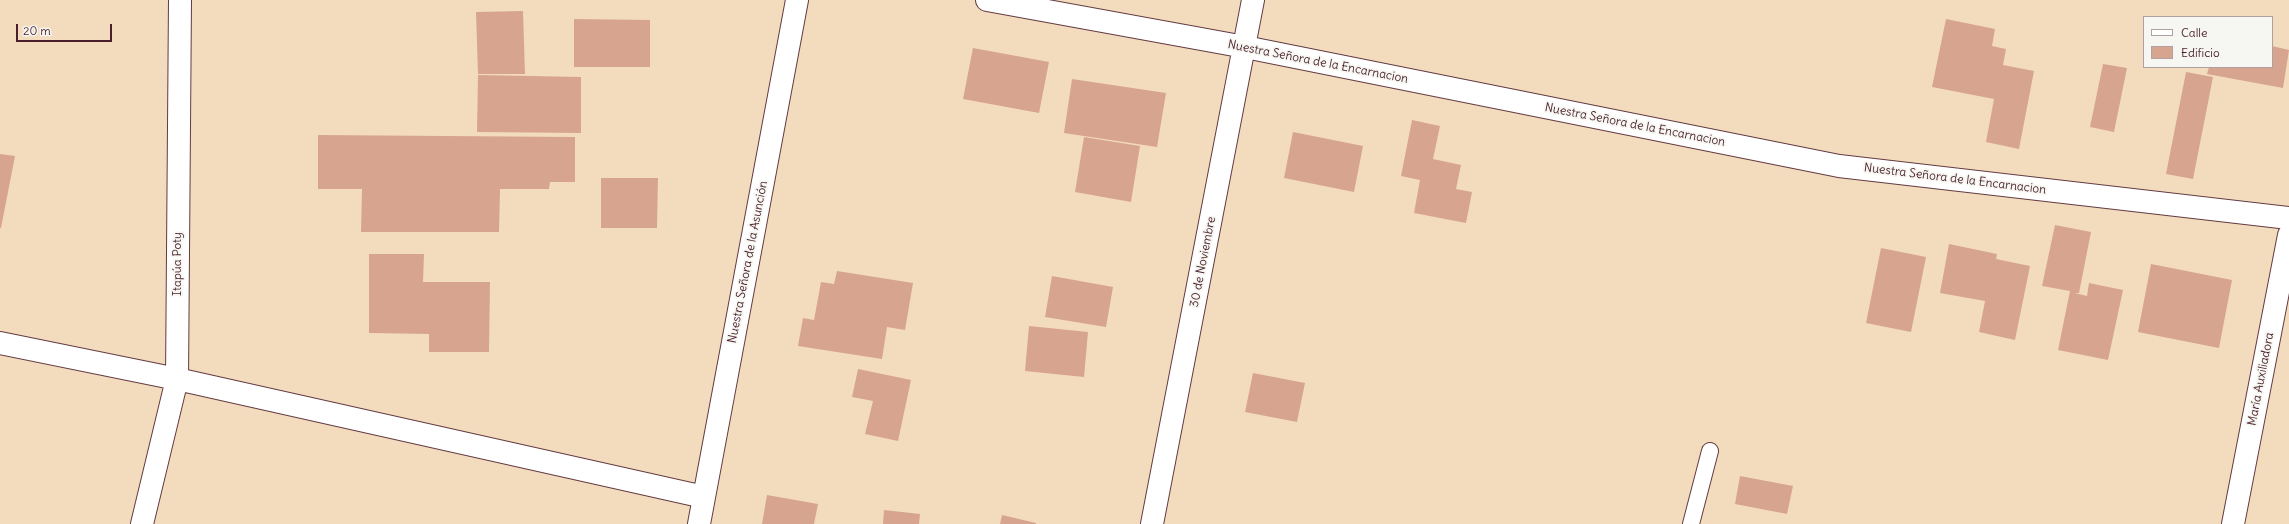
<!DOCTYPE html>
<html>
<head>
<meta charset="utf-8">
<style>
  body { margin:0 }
  #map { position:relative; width:2289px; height:524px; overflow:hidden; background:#f3dcbe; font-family:Delius,sans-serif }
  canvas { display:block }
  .legend { position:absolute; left:2143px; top:16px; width:130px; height:52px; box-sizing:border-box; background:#f6f6f2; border:1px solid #b1a0a2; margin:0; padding:5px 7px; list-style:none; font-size:12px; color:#4a1f2b }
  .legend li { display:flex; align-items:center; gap:8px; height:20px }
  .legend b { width:20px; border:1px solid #b1a0a2 }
  .scale { position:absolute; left:16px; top:24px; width:96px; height:18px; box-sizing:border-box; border:2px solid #4a1f2b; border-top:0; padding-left:5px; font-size:12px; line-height:14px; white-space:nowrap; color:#4a1f2b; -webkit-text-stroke:3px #f6f6f2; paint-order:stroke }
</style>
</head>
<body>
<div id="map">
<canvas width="2289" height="524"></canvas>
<ul class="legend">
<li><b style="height:5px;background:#fff"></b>Calle</li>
<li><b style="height:11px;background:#d7a490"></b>Edificio</li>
</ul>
<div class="scale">20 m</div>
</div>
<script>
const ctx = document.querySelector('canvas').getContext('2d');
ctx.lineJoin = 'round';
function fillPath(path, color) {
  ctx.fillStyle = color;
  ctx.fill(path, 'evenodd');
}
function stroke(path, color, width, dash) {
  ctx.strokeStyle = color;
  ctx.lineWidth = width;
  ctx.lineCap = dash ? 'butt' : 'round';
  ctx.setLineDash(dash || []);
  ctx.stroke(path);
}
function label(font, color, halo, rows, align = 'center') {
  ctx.font = font + ' Delius,sans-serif';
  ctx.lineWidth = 3.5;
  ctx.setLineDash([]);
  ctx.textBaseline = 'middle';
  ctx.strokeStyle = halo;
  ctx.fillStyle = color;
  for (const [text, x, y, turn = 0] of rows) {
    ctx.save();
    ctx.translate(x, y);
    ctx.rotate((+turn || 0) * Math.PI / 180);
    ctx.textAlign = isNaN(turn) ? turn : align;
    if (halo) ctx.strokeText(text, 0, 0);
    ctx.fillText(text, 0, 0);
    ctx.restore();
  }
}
fillPath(new Path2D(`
  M523 11 525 74H478L476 12Z
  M574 19 650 20V67H574Z
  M1946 19 1995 29 1992 46 2006 49 2003 65 2034 71 2019 149 1986 142 1994 99 1932 87Z
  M2272 46 2289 50 2283 88 2207 74 2209 67H2272Z
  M973 48 1049 62 1039 113 963 99Z
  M2103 64 2127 68 2114 132 2090 127Z
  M2186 72 2213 77 2193 179 2166 174Z
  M478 75 581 77V133L477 132Z
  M1072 79 1166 93 1157 147 1064 133Z
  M1412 120 1440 126 1433 159 1461 165 1456 189 1472 192 1466 223 1414 213 1420 180 1401 176Z
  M1293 132 1363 146 1354 192 1284 178Z
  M318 135 575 137V182H550L549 189H500L499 232H361L362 189H318Z
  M1084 137 1140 146 1131 202 1075 192Z
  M0 154 15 156 1 228H0Z
  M601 178H658L657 228H601Z
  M2055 225 2091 232 2079 293H2075L2087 296 2089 283 2123 290 2108 360 2058 350 2070 291 2042 286Z
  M1949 244 1997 254 1996 259 2030 266 2015 340 1979 332 1985 301 1940 293Z
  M1881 248 1926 257 1911 332 1866 323Z
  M369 254H424L423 282H490L489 352H429V334L369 333Z
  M2151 264 2232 280 2219 348 2138 332Z
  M837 271 913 283 905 330 887 327 882 359 798 346 803 318 814 320 821 282 834 284Z
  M1052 276 1113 287 1106 327 1045 317Z
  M1029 326 1088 332 1084 377 1025 371Z
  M858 369 911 380 898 441 865 434 873 401 852 397Z
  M1253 373 1305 383 1297 422 1245 412Z
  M1740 476 1793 486 1787 514 1735 504Z
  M767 495 818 504 814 524H762Z
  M884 510 920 514 919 524H883Z
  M1002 515 1036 523V524H1000Z`), '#d7a490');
const service = new Path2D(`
  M1691 524 1710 451`);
const minor = new Path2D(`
  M987 0 1245 47 1839 166 2289 218
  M0 343 177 379 704 497
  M142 524 177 379 180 0
  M699 524 797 0
  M1152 524 1253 0
  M2233 524 2289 235`);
stroke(service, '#633b41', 18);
stroke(minor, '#633b41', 24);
stroke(service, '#fff', 16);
stroke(minor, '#fff', 22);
label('12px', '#4a1f2b', '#f6f6f2', [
  ["Nuestra Señora de la Encarnacion",1318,62,11],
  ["Nuestra Señora de la Encarnacion",1635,125,11],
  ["Nuestra Señora de la Encarnacion",1955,179,7],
  ["Nuestra Señora de la Asunción",748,262,-79],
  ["30 de Noviembre",1203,262,-79],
  ["Itapúa Poty",178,264,-90],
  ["María Auxiliadora",2261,379,-79]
]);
</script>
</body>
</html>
